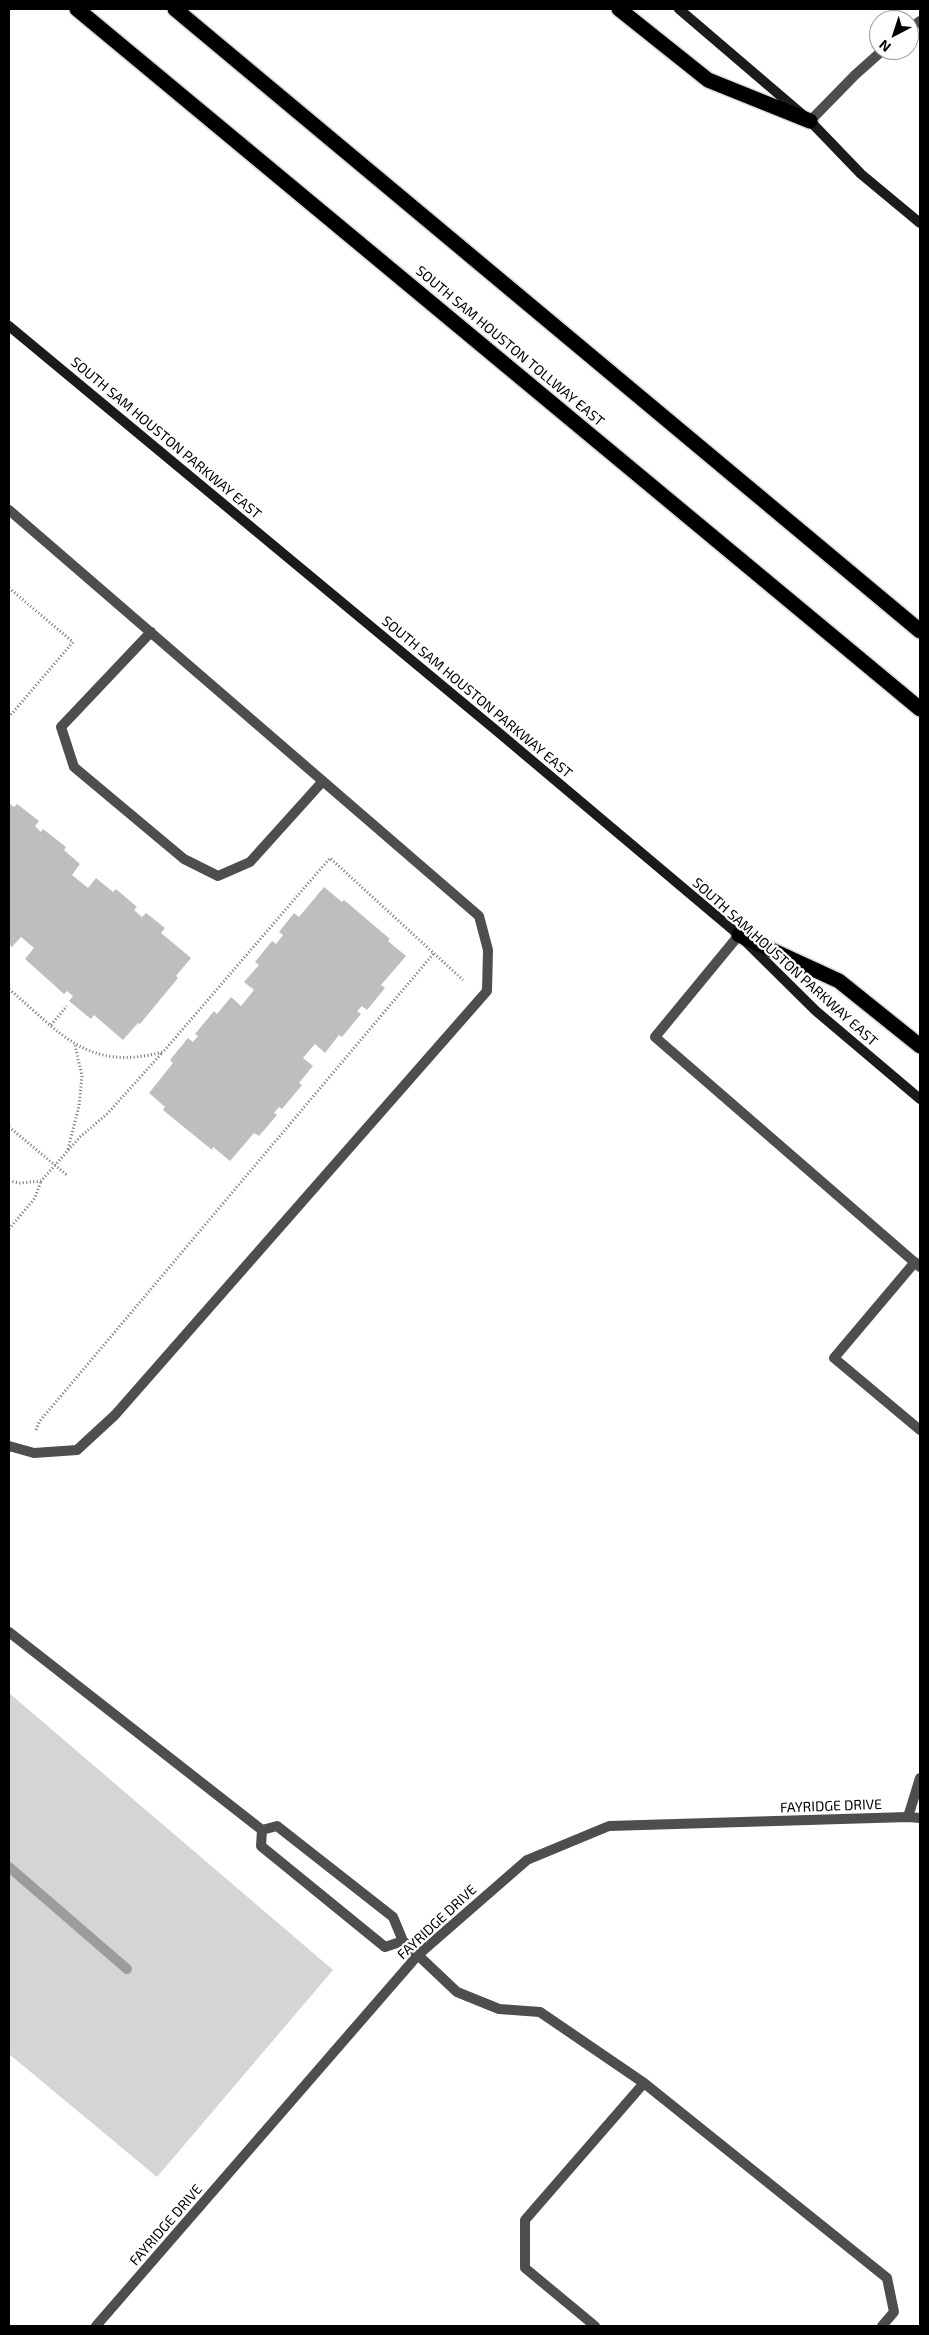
<!DOCTYPE html>
<html>
<head>
<meta charset="utf-8">
<style>
  body { margin:0 }
  #map { position:relative; width:929px; height:2335px; overflow:hidden; background:#fff; font-family:"Exo 2",sans-serif }
  canvas { display:block }
  .frame { position:absolute; inset:0; border:10px solid #000; pointer-events:none }
  .north { position:absolute; left:869px; top:10px; width:50px; height:50px; box-sizing:border-box; background:#fff; border:1px solid #999; border-radius:50%; rotate:220deg; font-size:14px; font-weight:700; line-height:20px; text-align:center; color:#000 }
  .north::after { content:''; display:block; margin:auto; width:18px; height:22px; background:#000; clip-path:polygon(50% 0,100% 100%,50% 72%,0 100%) }
</style>
</head>
<body>
<div id="map">
<canvas width="929" height="2335"></canvas>
<div class="frame"></div>
<div class="north">N</div>
</div>
<script>
const ctx = document.querySelector('canvas').getContext('2d');
ctx.lineJoin = 'round';
function fillPath(path, color) {
  ctx.fillStyle = color;
  ctx.fill(path, 'evenodd');
}
function stroke(path, color, width, dash) {
  ctx.strokeStyle = color;
  ctx.lineWidth = width;
  ctx.lineCap = dash ? 'butt' : 'round';
  ctx.setLineDash(dash || []);
  ctx.stroke(path);
}
function label(font, color, halo, rows, align = 'center') {
  ctx.font = font + ' "Exo 2",sans-serif';
  ctx.lineWidth = 4.5;
  ctx.setLineDash([]);
  ctx.textBaseline = 'middle';
  ctx.strokeStyle = halo;
  ctx.fillStyle = color;
  for (const [text, x, y, turn = 0] of rows) {
    ctx.save();
    ctx.translate(x, y);
    ctx.rotate((+turn || 0) * Math.PI / 180);
    ctx.textAlign = isNaN(turn) ? turn : align;
    if (halo) ctx.strokeText(text, 0, 0);
    ctx.fillText(text, 0, 0);
    ctx.restore();
  }
}
fillPath(new Path2D(`
  M9 1693 333 1970 157 2177 9 2054Z`), '#d5d5d5');
stroke(new Path2D(`
  M9 1867 127 1969`), '#9c9c9c', 10);
fillPath(new Path2D(`
  M9 803 14 807 17 804 39 821 35 826 41 832 43 829 66 847 64 850 80 864 72 875 88 888 96 878 113 892 116 889 137 907 134 910 142 917 146 913 165 928 161 933 191 958 176 976 178 978 140 1024 138 1023 123 1040 94 1015 91 1019 69 1001 73 996 67 991 64 994 25 959 34 948 21 937 12 947 9 944Z
  M324 887 342 902 344 900 390 939 388 941 406 956 381 985 385 988 367 1010 362 1006 357 1011 361 1014 342 1037 339 1035 325 1053 315 1044 303 1058 313 1066 299 1083 302 1085 282 1109 279 1107 274 1113 277 1115 259 1136 254 1133 230 1161 213 1147 212 1150 163 1110 165 1107 149 1093 173 1063 170 1060 188 1038 193 1042 198 1036 195 1034 214 1011 217 1014 231 997 241 1006 254 990 244 982 259 965 255 962 272 941 276 944 283 935 279 932 294 913 299 917Z`), '#bebebe');
const motorway = new Path2D(`
  M77 9 920 709
  M175 9 920 631
  M619 9 708 80 810 121
  M739 935 839 981 920 1046`);
stroke(motorway, '#dbdbdb', 18);
stroke(new Path2D(`
  M9 588 73 642 9 717
  M9 989C62 1034 87 1072 163 1052L330 858 463 980
  M51 1025 67 1006
  M9 1127 68 1176
  M68 1149 79 1106 82 1076 75 1045
  M9 1181 20 1183 41 1181 80 1137 108 1113 162 1053
  M9 1229 35 1198 41 1181
  M36 1430 39 1422 434 953`), '#707070', 3, [1, 2.5]);
stroke(new Path2D(`
  M909 29 920 21
  M810 121 855 75 883 50
  M9 510 479 916 488 950 487 991 115 1415 77 1450 34 1453 9 1446
  M151 632 61 727 74 767 184 859 218 876 250 862 323 781
  M739 935 655 1037 920 1267
  M915 1262 834 1358 920 1430
  M9 1632 262 1830
  M908 1817 920 1778
  M262 1830 277 1826 393 1917 403 1941 457 1992 499 2009 540 2012 644 2083 887 2278 894 2312 882 2326
  M262 1830 261 1846 385 1947 403 1941
  M595 2326 525 2268V2220L644 2083`), '#4e4e4e', 10);
stroke(new Path2D(`
  M96 2326 418 1955 527 1860 609 1826 908 1817 920 1818`), '#4e4e4e', 10);
stroke(new Path2D(`
  M679 9 810 121 861 174 920 223
  M9 326 498 732 739 935 816 1011 920 1099`), '#1b1b1b', 10);
stroke(motorway, '#000', 15);
label('14px', '#000', '#fff', [
  ["SOUTH SAM HOUSTON TOLLWAY EAST",510,346,40],
  ["SOUTH SAM HOUSTON PARKWAY EAST",166,438,40],
  ["SOUTH SAM HOUSTON PARKWAY EAST",477,697,40],
  ["SOUTH SAM HOUSTON PARKWAY EAST",785,962,42],
  ["FAYRIDGE DRIVE",831,1806,-2],
  ["FAYRIDGE DRIVE",437,1922,-43],
  ["FAYRIDGE DRIVE",166,2225,-49]
]);
</script>
</body>
</html>
